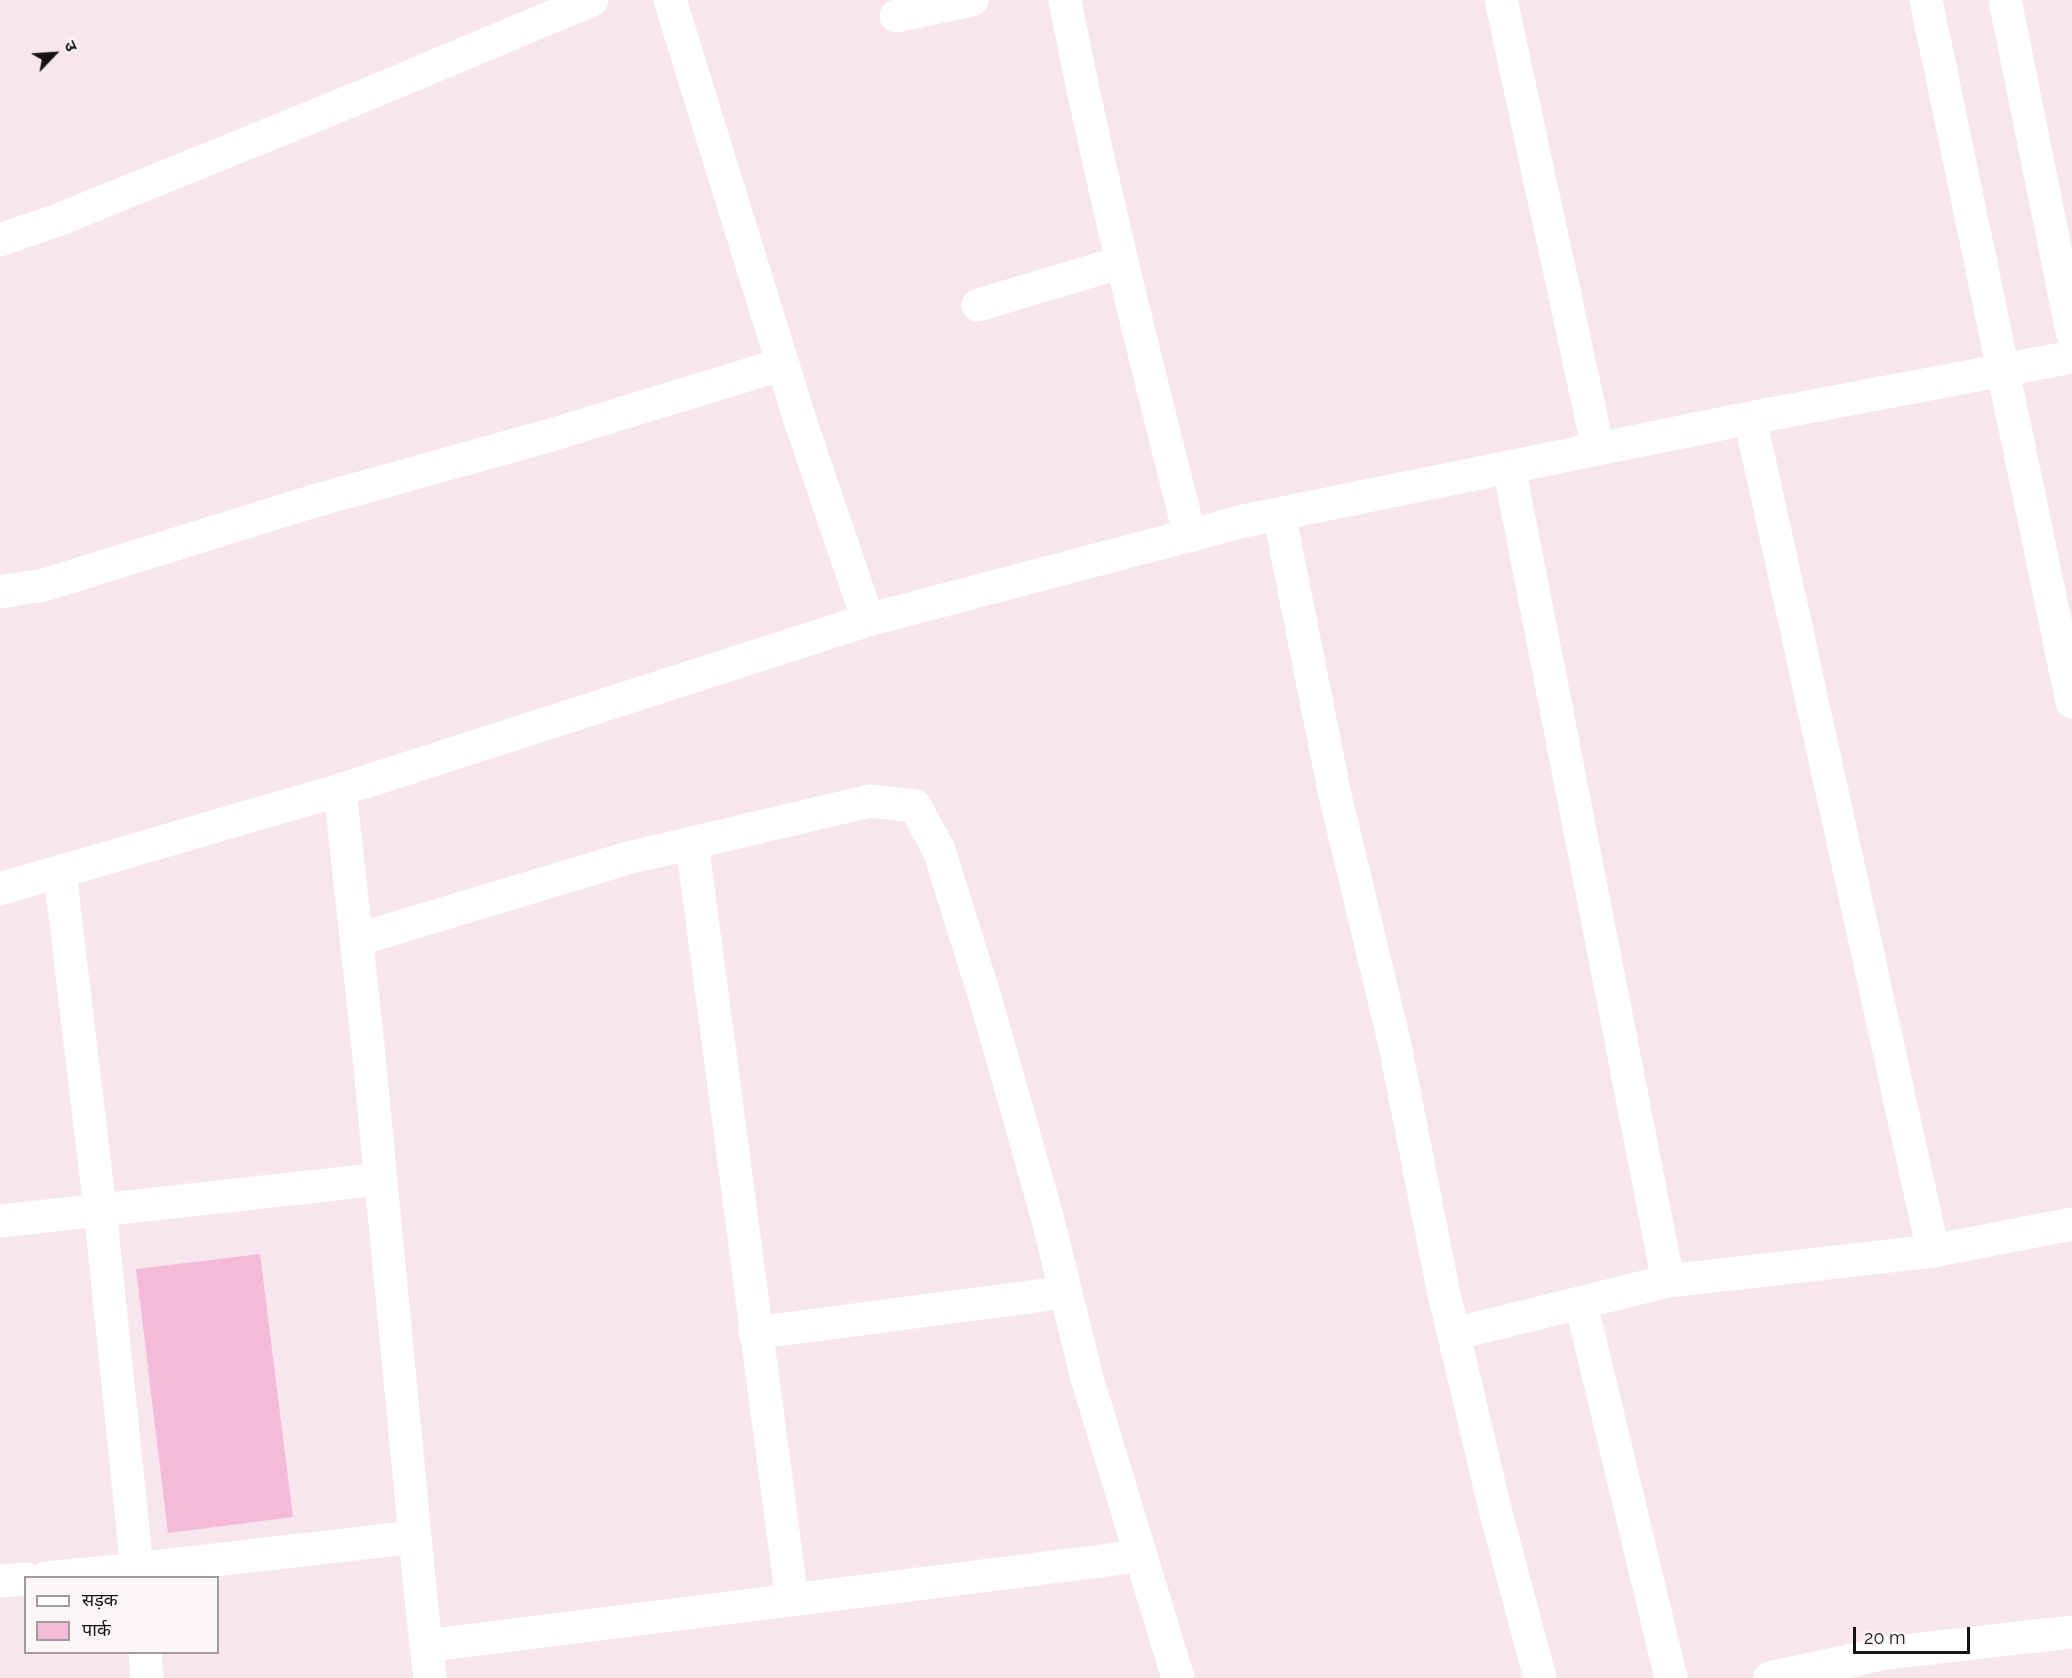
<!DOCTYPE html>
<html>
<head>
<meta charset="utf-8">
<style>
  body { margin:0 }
  #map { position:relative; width:2072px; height:1678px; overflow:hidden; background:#f7e6ee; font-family:Raleway,"Noto Sans Devanagari",sans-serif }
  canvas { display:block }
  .legend { position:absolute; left:24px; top:1576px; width:195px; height:78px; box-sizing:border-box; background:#fdf6f9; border:2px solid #a19b9e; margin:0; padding:8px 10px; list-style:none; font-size:18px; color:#171215 }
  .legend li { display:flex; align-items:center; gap:12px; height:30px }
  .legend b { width:30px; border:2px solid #a19b9e }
  .north { position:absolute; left:24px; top:24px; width:60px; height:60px; -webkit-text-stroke:4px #fdf6f9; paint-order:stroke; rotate:65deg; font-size:16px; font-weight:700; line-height:24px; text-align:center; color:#171215 }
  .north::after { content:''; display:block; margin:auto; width:21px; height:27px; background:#171215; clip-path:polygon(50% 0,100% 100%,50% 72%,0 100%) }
  .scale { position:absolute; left:1853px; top:1627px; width:117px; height:27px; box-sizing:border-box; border:3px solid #171215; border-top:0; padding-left:8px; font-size:18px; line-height:21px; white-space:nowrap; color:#171215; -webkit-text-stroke:4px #fdf6f9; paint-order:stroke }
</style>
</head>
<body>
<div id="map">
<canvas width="2072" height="1678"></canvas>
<ul class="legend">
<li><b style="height:8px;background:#fff"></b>सड़क</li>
<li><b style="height:16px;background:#f5bad7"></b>पार्क</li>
</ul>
<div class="north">उ</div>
<div class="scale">20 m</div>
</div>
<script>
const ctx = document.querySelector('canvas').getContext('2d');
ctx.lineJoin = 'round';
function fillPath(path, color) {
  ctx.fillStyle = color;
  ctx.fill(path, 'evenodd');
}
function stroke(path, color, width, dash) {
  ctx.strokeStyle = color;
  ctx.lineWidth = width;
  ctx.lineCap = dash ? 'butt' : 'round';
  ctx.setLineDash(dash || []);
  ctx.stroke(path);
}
fillPath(new Path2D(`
  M260 1254 293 1517 168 1533 136 1269Z`), '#f5bad7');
stroke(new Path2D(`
  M670 0 800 420 868 620
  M1065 0C1100 180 1145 358 1190 536
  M1501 0 1598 449
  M896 16 972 0
  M0 240 58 220 351 101 592 0
  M978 305 1122 262
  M1750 418 1933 1251
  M1509 467 1668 1281
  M1279 514 1335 795 1394 1041 1443 1289 1496 1513 1540 1678
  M0 592 44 585 314 501 551 435 783 364
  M340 790 368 1046 422 1609 430 1678
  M692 843 792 1600
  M60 873 100 1209 138 1578
  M0 889 340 790 868 620 1244 521 1750 418 2072 357
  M356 940 628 858 870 801 915 806 939 850 987 1004 1048 1220 1087 1378 1178 1678
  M0 1221 381 1179
  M1581 1303 1671 1678
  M755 1333 1066 1292
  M1454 1334 1668 1281 1933 1251 2072 1224
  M46 1578 119 1571 415 1537
  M0 1581 26 1579
  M426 1646 1140 1556
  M145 1652 147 1678
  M1770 1678 1886 1653 2072 1632`), '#fff', 33);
stroke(new Path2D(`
  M1926 0 2072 702
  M2005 0 2072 332`), '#fff', 33);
</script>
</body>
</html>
